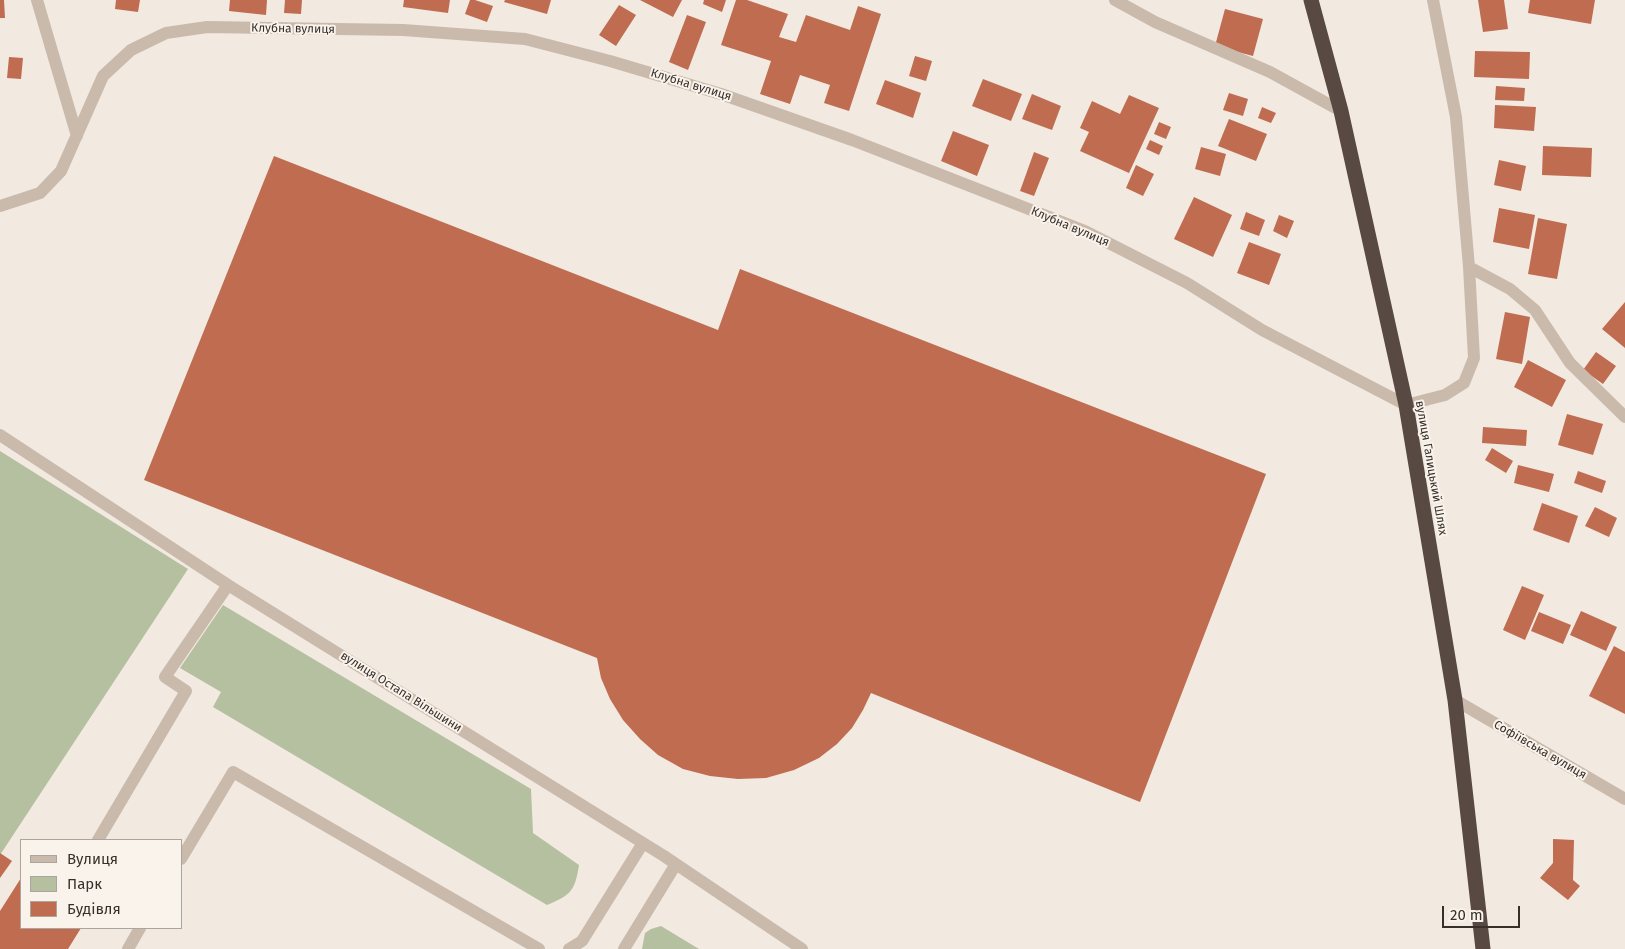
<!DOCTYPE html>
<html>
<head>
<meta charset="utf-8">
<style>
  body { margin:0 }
  #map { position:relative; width:1625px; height:949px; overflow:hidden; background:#f2e9e0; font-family:"Fira Sans",sans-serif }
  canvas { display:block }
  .legend { position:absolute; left:20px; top:839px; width:162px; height:90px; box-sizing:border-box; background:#f9f3ec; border:1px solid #aca59f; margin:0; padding:6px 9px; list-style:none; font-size:15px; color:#382f2b }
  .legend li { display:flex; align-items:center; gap:10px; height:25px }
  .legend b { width:25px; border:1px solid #aca59f }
  .scale { position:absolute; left:1442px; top:906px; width:78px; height:22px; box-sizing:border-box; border:2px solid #382f2b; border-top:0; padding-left:6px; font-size:15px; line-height:18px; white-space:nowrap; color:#382f2b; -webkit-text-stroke:4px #f9f3ec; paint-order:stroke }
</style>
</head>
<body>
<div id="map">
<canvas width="1625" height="949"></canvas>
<ul class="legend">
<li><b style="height:6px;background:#cabaac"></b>Вулиця</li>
<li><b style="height:14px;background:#b5c0a0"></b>Парк</li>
<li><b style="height:14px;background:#bf6c50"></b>Будівля</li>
</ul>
<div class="scale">20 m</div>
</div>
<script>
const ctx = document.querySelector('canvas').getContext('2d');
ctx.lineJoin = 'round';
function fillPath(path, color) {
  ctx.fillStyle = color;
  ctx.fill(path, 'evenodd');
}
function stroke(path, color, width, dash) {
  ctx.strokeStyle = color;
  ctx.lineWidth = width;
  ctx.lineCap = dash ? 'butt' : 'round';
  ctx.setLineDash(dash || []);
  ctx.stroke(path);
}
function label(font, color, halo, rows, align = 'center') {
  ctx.font = font + ' "Fira Sans",sans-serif';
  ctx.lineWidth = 4;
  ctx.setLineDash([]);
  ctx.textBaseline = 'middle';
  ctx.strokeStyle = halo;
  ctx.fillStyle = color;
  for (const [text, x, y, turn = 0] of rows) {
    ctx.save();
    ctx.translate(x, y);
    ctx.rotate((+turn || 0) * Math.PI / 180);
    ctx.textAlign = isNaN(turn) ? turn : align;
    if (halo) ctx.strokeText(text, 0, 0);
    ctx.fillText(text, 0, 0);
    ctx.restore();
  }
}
fillPath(new Path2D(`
  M0 451 188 569 0 855Z
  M223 605 531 789 533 833 579 865C575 891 571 895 547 905L213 707 221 692 180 668Z
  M661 926 699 949H642L645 933 651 929Z`), '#b5c0a0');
fillPath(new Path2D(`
  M0 0H4L5 18H0Z
  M116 0H140L138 12 115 9Z
  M230 0H267L266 15 229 11Z
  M285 0H302L301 14 284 13Z
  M404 0H450L448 13 403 7Z
  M470 0H475L493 6 487 22 465 14Z
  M505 0H551L547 14 504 2Z
  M640 0H682L673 17Z
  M704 0H726L722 12 703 4Z
  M736 0H747L788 14 779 37 796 42 806 15 850 30 858 6 881 14 849 111 824 103 830 85 800 75 790 104 760 94 771 61 721 45Z
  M1478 0H1504L1508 29 1483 32Z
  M1530 0H1595L1591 24 1528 13Z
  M619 5 636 15 616 46 599 35Z
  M1225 9 1263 19 1253 56 1215 46Z
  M687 15 706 22 688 70 669 62Z
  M1475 51 1530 52 1529 79 1474 77Z
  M915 56 932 61 926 81 909 76Z
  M9 57 23 58 21 79 7 78Z
  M983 79 1022 94 1011 121 972 106Z
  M885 80 921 93 913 118 876 104Z
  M1496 86 1525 88 1524 101 1495 100Z
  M1229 93 1248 99 1243 116 1223 110Z
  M1032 94 1061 106 1052 130 1022 119Z
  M1129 95 1159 108 1129 173 1080 151 1089 132 1080 128 1092 101 1120 114Z
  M1495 105 1536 107 1534 131 1494 128Z
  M1262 107 1276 113 1271 123 1258 118Z
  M1229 119 1267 134 1256 161 1218 146Z
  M1159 122 1171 127 1166 139 1154 134Z
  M953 131 989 145 977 176 941 161Z
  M1150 140 1163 146 1159 155 1146 149Z
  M1543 146 1592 148 1591 177 1542 175Z
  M1201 147 1226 154 1220 176 1195 169Z
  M1034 152 1049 158 1034 196 1020 191Z
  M274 156 718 330 740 269 1266 474 1140 802 871 693 863 710 852 728 837 744 819 758 794 770 766 778 738 779 710 776 683 769 658 755 640 739 623 720 610 699 601 678 597 658 144 480Z
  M1499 160 1526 166 1521 191 1494 185Z
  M1136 165 1154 174 1143 196 1126 188Z
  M1194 197 1232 215 1213 257 1174 239Z
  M1499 208 1535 215 1529 249 1493 242Z
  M1246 212 1265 220 1259 236 1240 229Z
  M1279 215 1294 221 1287 238 1273 231Z
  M1538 218 1567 224 1557 279 1528 274Z
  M1249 242 1281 254 1269 285 1237 273Z
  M1625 302V348L1602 329Z
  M1505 312 1530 317 1522 364 1496 359Z
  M1596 352 1616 366 1603 384 1583 370Z
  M1528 360 1566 380 1552 407 1514 387Z
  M1567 414 1603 424 1593 455 1558 445Z
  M1483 427 1527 430 1526 446 1482 443Z
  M1492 448 1513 461 1506 473 1485 460Z
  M1518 465 1554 474 1549 492 1514 483Z
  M1578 471 1606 481 1602 493 1574 483Z
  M1542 503 1578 516 1569 543 1533 530Z
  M1595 507 1617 518 1609 537 1585 526Z
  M1522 586 1544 595 1525 640 1503 630Z
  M1581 611 1617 627 1606 651 1570 635Z
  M1539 612 1571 625 1563 644 1531 631Z
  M1614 646 1625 652V714L1589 696Z
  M1553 839 1574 840 1573 880 1580 886 1568 900 1540 878 1553 863Z
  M0 853 12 861 0 878Z
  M21 878V928H81L68 949H0V911Z`), '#bf6c50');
stroke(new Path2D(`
  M37 0 77 136
  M1115 0 1155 22 1270 72 1341 111
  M0 206 40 193 61 171 103 76 131 50 166 33 207 27 403 30 525 39 610 61 721 94 852 140 1085 231 1187 283 1262 330 1406 405 1445 395 1464 383 1474 358 1469 267 1456 117 1433 0
  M1469 267 1510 289 1535 310 1570 363 1625 417
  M0 435 228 585 664 856 802 949
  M1455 700 1625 799
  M98 840 186 691 165 677 228 585
  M181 859 233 772 539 949
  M128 949 140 928
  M569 949 582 941 643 843
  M624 949 676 864`), '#cabaac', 12);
stroke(new Path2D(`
  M1311 0 1341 111 1406 405 1455 700 1483 949`), '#584942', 15);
label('12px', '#382f2b', '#f9f3ec', [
  ["Клубна вулиця",293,29,1],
  ["Клубна вулиця",691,85,17],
  ["Клубна вулиця",1070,227,23],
  ["вулиця Галицький Шлях",1431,468,80],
  ["вулиця Остапа Вільшини",401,692,32],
  ["Софіївська вулиця",1540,750,30]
]);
</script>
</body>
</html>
